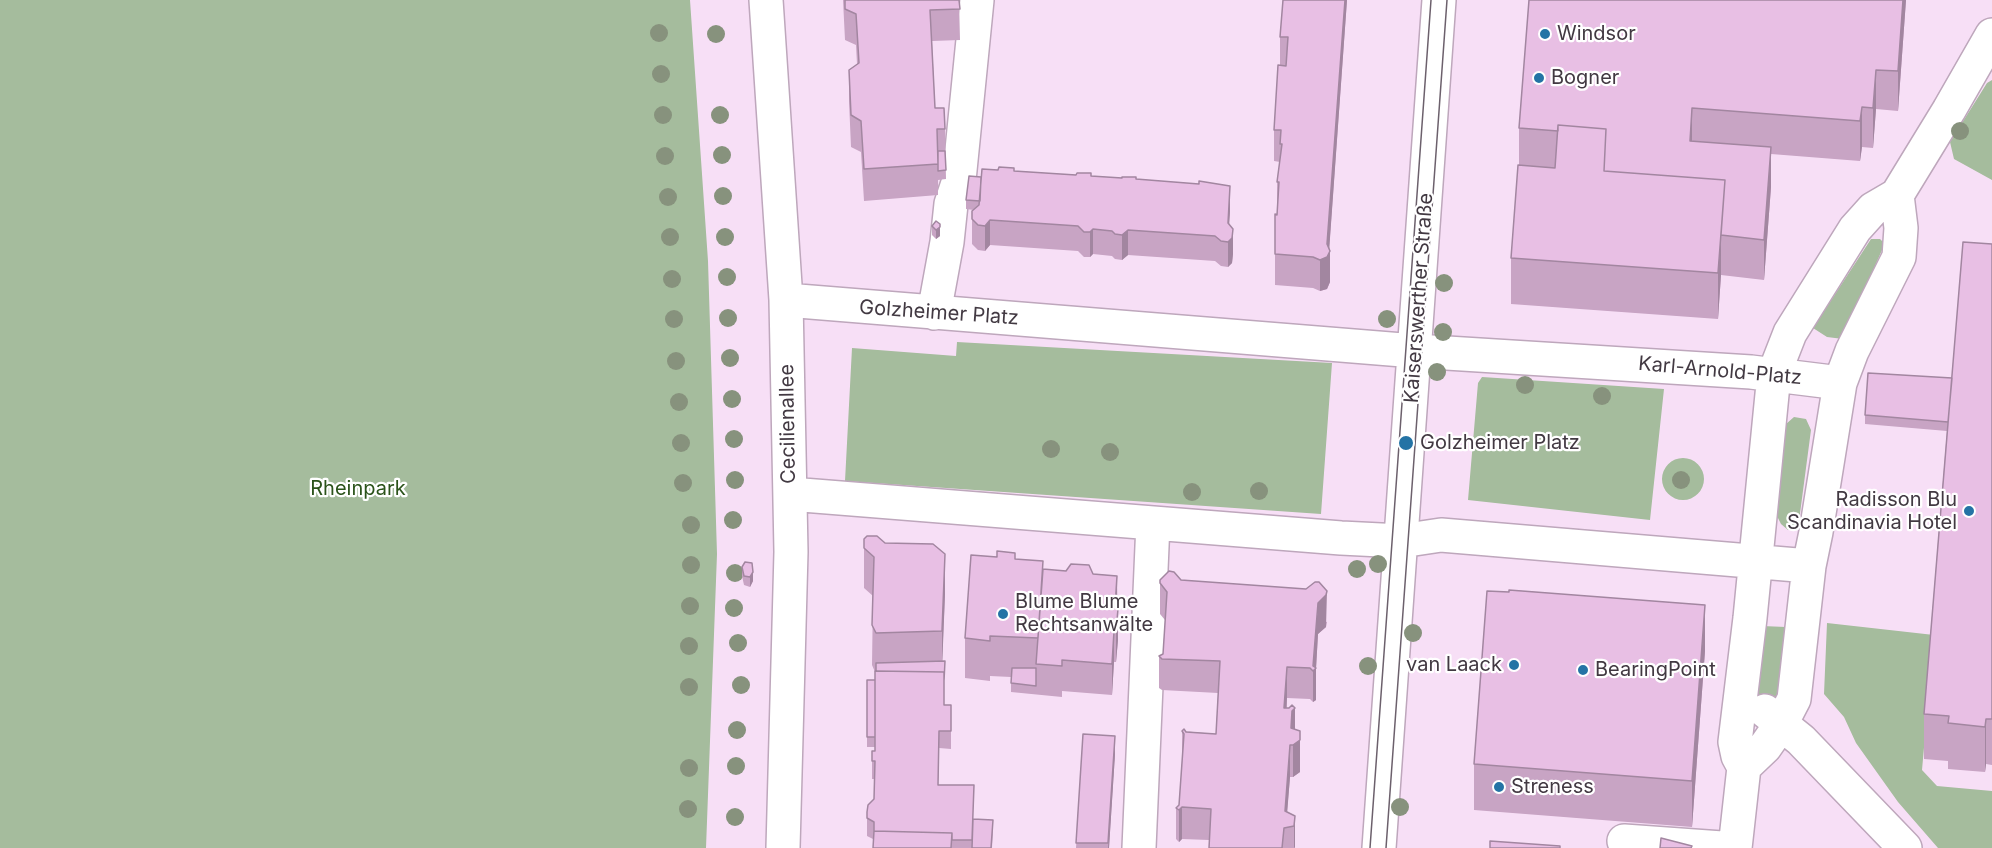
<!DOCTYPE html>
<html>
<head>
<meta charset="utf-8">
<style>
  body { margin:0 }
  canvas { display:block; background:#f7dff6 }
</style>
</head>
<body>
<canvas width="1992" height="848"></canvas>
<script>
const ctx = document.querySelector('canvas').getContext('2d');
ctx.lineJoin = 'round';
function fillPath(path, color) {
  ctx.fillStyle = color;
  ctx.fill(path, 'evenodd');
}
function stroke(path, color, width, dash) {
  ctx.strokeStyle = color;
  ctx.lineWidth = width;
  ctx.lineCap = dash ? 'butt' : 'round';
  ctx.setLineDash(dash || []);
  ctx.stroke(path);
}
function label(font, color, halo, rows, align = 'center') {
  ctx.font = font + ' Inter,sans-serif';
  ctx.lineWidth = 4.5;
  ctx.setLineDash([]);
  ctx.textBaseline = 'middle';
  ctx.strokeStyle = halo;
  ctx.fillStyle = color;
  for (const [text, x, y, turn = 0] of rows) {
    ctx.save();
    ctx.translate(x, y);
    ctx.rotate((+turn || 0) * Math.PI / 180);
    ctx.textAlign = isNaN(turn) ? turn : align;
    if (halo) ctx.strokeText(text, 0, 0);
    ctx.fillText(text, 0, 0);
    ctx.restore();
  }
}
fillPath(new Path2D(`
  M0 0H690L708 261 717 554 706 848H0Z
  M1992 80V180L1954 159 1950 142 1987 83Z
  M1871 239H1880L1884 243 1882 250 1843 339 1827 337 1813 328Z
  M957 342 1332 363 1321 514 845 481 852 348 956 356Z
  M1482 377 1664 389 1650 520 1468 500 1478 383Z
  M1794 417 1806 419 1811 430 1799 521 1795 527 1788 530 1781 524 1777 516 1786 424Z
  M1662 479a21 21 0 1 1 42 0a21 21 0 1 1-42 0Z
  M1827 623 1934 635 1922 770 1937 786 1992 791V848H1938L1898 802 1856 743 1844 717 1824 694Z
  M1762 626 1786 627 1792 636 1777 701 1756 698Z`), '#a5bc9d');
const minor = new Path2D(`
  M766 0 786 300 791 552 783 848
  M786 300 1415 351 1751 372 1840 383
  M934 313 947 242 951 204 959 180 977 0
  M790 494 1341 538 1401 541 1441 535 1809 566
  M1765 711 1801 740 1905 848
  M1744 767 1765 747 1781 724 1794 699 1809 566 1816 532 1840 383 1852 351 1899 257 1901 228 1897 195
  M1624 841 1722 848
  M1139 848 1153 523
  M1379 848 1439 0
  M1735 848 1744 767 1738 756 1735 742 1750 618 1774 374 1790 333 1855 229 1873 209 1897 195 1949 110 1992 35`);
stroke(minor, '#bea7bc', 36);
stroke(minor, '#fff', 33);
stroke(new Path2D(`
  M1370 848 1431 0
  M1386 848 1447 0`), '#6c606c', 1.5);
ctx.fillStyle = '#87927d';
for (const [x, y] of [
  [659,33],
  [716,34],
  [661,74],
  [663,115],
  [720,115],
  [1960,131],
  [722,155],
  [665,156],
  [723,196],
  [668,197],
  [670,237],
  [725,237],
  [727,277],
  [672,279],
  [1444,283],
  [728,318],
  [674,319],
  [1387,319],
  [1443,332],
  [730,358],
  [676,361],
  [1437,372],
  [1525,385],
  [1602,396],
  [732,399],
  [679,402],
  [734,439],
  [681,443],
  [1051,449],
  [1110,452],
  [735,480],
  [1681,480],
  [683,483],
  [1259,491],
  [1192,492],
  [733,520],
  [691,525],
  [1378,564],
  [691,565],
  [1357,569],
  [735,573],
  [690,606],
  [734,608],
  [1413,633],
  [738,643],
  [689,646],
  [1368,666],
  [741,685],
  [689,687],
  [737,730],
  [736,766],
  [689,768],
  [1400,807],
  [688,809],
  [735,817]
]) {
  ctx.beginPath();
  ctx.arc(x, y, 9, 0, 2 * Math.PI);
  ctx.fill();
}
fillPath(new Path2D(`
  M843 0H959L960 40 932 41 935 108 945 129 946 179 938 180V195L864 201 861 152 851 147 849 101V70L857 64 856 45 845 40Z
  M1283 0H1347L1329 250 1330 282 1327 289 1320 291 1313 288 1275 285V214L1277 215V182L1280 162 1274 161V130L1280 65V37Z
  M1906 0 1898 111 1876 109 1873 148 1862 147 1860 161 1771 154V187L1764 280 1721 275 1718 319 1511 304V258L1519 165V128Z
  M1014 171 1136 179 1230 211 1229 225 1233 254 1232 263 1228 267 1221 266 1215 261 1128 255 1122 260 1115 259 1112 256 1093 254 1090 257H1084L1078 251 990 245 985 251 978 250 972 244V211L974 210 966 209V200L981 177Z
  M940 224V236L936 239 932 235V226Z
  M1992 244V765L1986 764 1985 772 1948 769V761L1924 759V714L1947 431 1865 424V415L1952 378Z
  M864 539 945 594 942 661 944 705H951V749L939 748 938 785 973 819 993 829 992 848H873V839L867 836V812L874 799V779H872V761L875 751V747H867V680H875V672L872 665 873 596 864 588Z
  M1015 559 1043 569 1117 576 1118 640 1116 662H1114L1112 695 1062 691V697L1011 692V677L990 676V681L965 678V638Z
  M742 567 753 581 750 587 744 585 742 576Z
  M1160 580H1181L1327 622 1326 627 1318 634 1316 668V700L1313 702 1310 699 1287 698V708L1295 729 1300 762V772L1293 777H1290L1287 812 1295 816V848H1209V840L1182 839 1179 842 1176 839V808L1179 805 1182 763V731L1216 734 1218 693 1162 690 1159 688V656L1163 654 1165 620 1160 614Z
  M1705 651 1692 827 1474 810V764Z
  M1083 734 1115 754 1109 848H1076Z`), '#c8a4c4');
fillPath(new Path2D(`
  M1345 0H1347L1329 252 1330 251V282L1327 289 1320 291V260L1327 244Z
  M1903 0H1906L1898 111V71Z
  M1876 70V109L1873 148V108Z
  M1862 107V147L1860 161V121Z
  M1692 108V147L1690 141Z
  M1771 147V187L1764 280V240Z
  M1230 186V211L1228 241 1233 229V254L1232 263 1228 267V223Z
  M990 220V245L985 251V226Z
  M940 227V236L936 239V230Z
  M1093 229V254L1090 257V232Z
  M1128 230V255L1122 260V235Z
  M1721 235V275L1718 319V273Z
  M945 554V594L942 670V631Z
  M753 572V581L750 587V577Z
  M1117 576V607L1116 631 1115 607Z
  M1327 591 1326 627 1318 634 1316 669V700L1313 702V671L1318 603Z
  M1705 605V651L1692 827V781Z
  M1118 609V640L1116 662V631Z
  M1114 631V662L1112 695V664Z
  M1287 667V698L1284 739V708Z
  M1295 708V739L1291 728 1292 711Z
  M1986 719V764L1985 772V727Z
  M1300 731V772L1293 777V745Z
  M1115 736V754L1109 848H1108Z
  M1290 745V777L1286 827 1285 811Z
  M1182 807V839L1179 842V810Z
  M1295 816V847L1294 848V826Z`), '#a286a0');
const building = new Path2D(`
  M845 0H959L960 9 930 10 935 108H944L945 129H937L938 164 864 169 861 121 851 115 849 70 859 63 856 14 845 9Z
  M1283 0H1345L1327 244 1330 251 1327 257 1320 260 1313 257 1275 254V214L1277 215 1279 182H1277L1282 144H1280L1281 130H1274L1278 65 1286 66 1288 37H1280Z
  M1529 0H1903L1898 71 1876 70 1873 108 1862 107 1860 121 1692 108 1690 141 1771 147 1764 240 1721 235 1725 180 1604 171 1606 129 1558 125V131L1519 128Z
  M1558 125 1606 129 1604 171 1725 180 1718 273 1511 258 1518 165 1555 168Z
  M938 151H945L946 170 938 171Z
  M999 167 1014 168V171L1076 175 1077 173H1091V176L1122 178V177H1136V179L1199 184V181L1230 186 1228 223 1233 229 1232 238 1228 242 1221 241 1215 236 1128 230 1122 235 1115 234 1112 231 1093 229 1090 232H1084L1078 226 990 220 985 226 978 225 972 219V211L979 205 982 169 998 170Z
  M969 176 981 177 980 201 966 200Z
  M936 221 940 224V227L936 230 932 226Z
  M1963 242 1992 244V719H1986L1985 727 1948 723 1949 716 1924 714Z
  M1868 373 1952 378 1948 422 1865 415Z
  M867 536H877L885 543 933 544 945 554 942 631 876 633 872 625 874 557 864 548V539Z
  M997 551 1015 553V559L1043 561 1038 638 990 636V641L965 638 971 555 997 557Z
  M745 562 752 563 753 572 750 577 744 576 742 567Z
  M1071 564 1089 565 1093 574 1117 576 1115 607 1118 609 1116 631H1114L1112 664 1062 660V666L1036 664 1043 569 1066 571Z
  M1169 571 1174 572 1181 580 1306 589 1315 582H1319L1327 591 1326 595 1318 603 1313 666 1316 668 1313 671 1310 668 1287 667 1284 708H1289L1292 705 1295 708 1292 711 1291 728 1300 731V740L1293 745H1290L1285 811 1295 816 1294 826 1284 828 1282 848H1209L1211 809 1182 807 1179 810 1176 808 1179 805 1184 734 1182 731 1184 729 1186 732 1216 734 1220 661 1162 659 1159 656 1163 654 1167 592 1160 583V580Z
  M1509 590 1705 605 1692 781 1474 764 1487 591 1509 592Z
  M945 661 944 681V672L876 671V663Z
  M1012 668H1036V686L1011 683Z
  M875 671 944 672V705H951V731H939L938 785H974L972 840H952V833L874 831V822L867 818V812L868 805 874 799 875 761H872V751H875Z
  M867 680H875V737H867Z
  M1083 734 1115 736 1108 843H1076Z
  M973 819 993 820 991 848H972Z
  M874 831 952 833 951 848H873Z
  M1661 838 1692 846 1691 848H1660Z
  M1490 841 1560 846V848H1490Z`);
fillPath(building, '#e8bfe4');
stroke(building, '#a286a0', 1.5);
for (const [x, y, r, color] of [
  [1545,34,6,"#2473a5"],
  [1539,78,6,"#2473a5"],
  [1406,443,8,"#2473a5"],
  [1969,511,6,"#2473a5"],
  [1003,614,6,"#2473a5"],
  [1514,665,6,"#2473a5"],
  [1583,670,6,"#2473a5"],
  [1499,787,6,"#2473a5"]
]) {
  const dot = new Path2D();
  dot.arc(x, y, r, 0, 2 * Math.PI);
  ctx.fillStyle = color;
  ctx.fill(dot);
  stroke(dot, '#fff', 2);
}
label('20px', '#423942', '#fff', [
  ["Windsor",1557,34],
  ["Bogner",1551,78],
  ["Golzheimer Platz",1420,443],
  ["Radisson Blu",1957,500,"right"],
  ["Scandinavia Hotel",1957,523,"right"],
  ["Blume Blume",1015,602],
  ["Rechtsanwälte",1015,625],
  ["van Laack",1502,665,"right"],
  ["BearingPoint",1595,670],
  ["Streness",1511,787]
], 'left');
label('20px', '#423942', '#fff', [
  ["Kaiserswerther Straße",1419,298,-86],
  ["Golzheimer Platz",939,313,4],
  ["Karl-Arnold-Platz",1720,371,5],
  ["Cecilienallee",788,424,-91]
]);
label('20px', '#2b531a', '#fff', [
  ["Rheinpark",358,489]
]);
</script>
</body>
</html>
